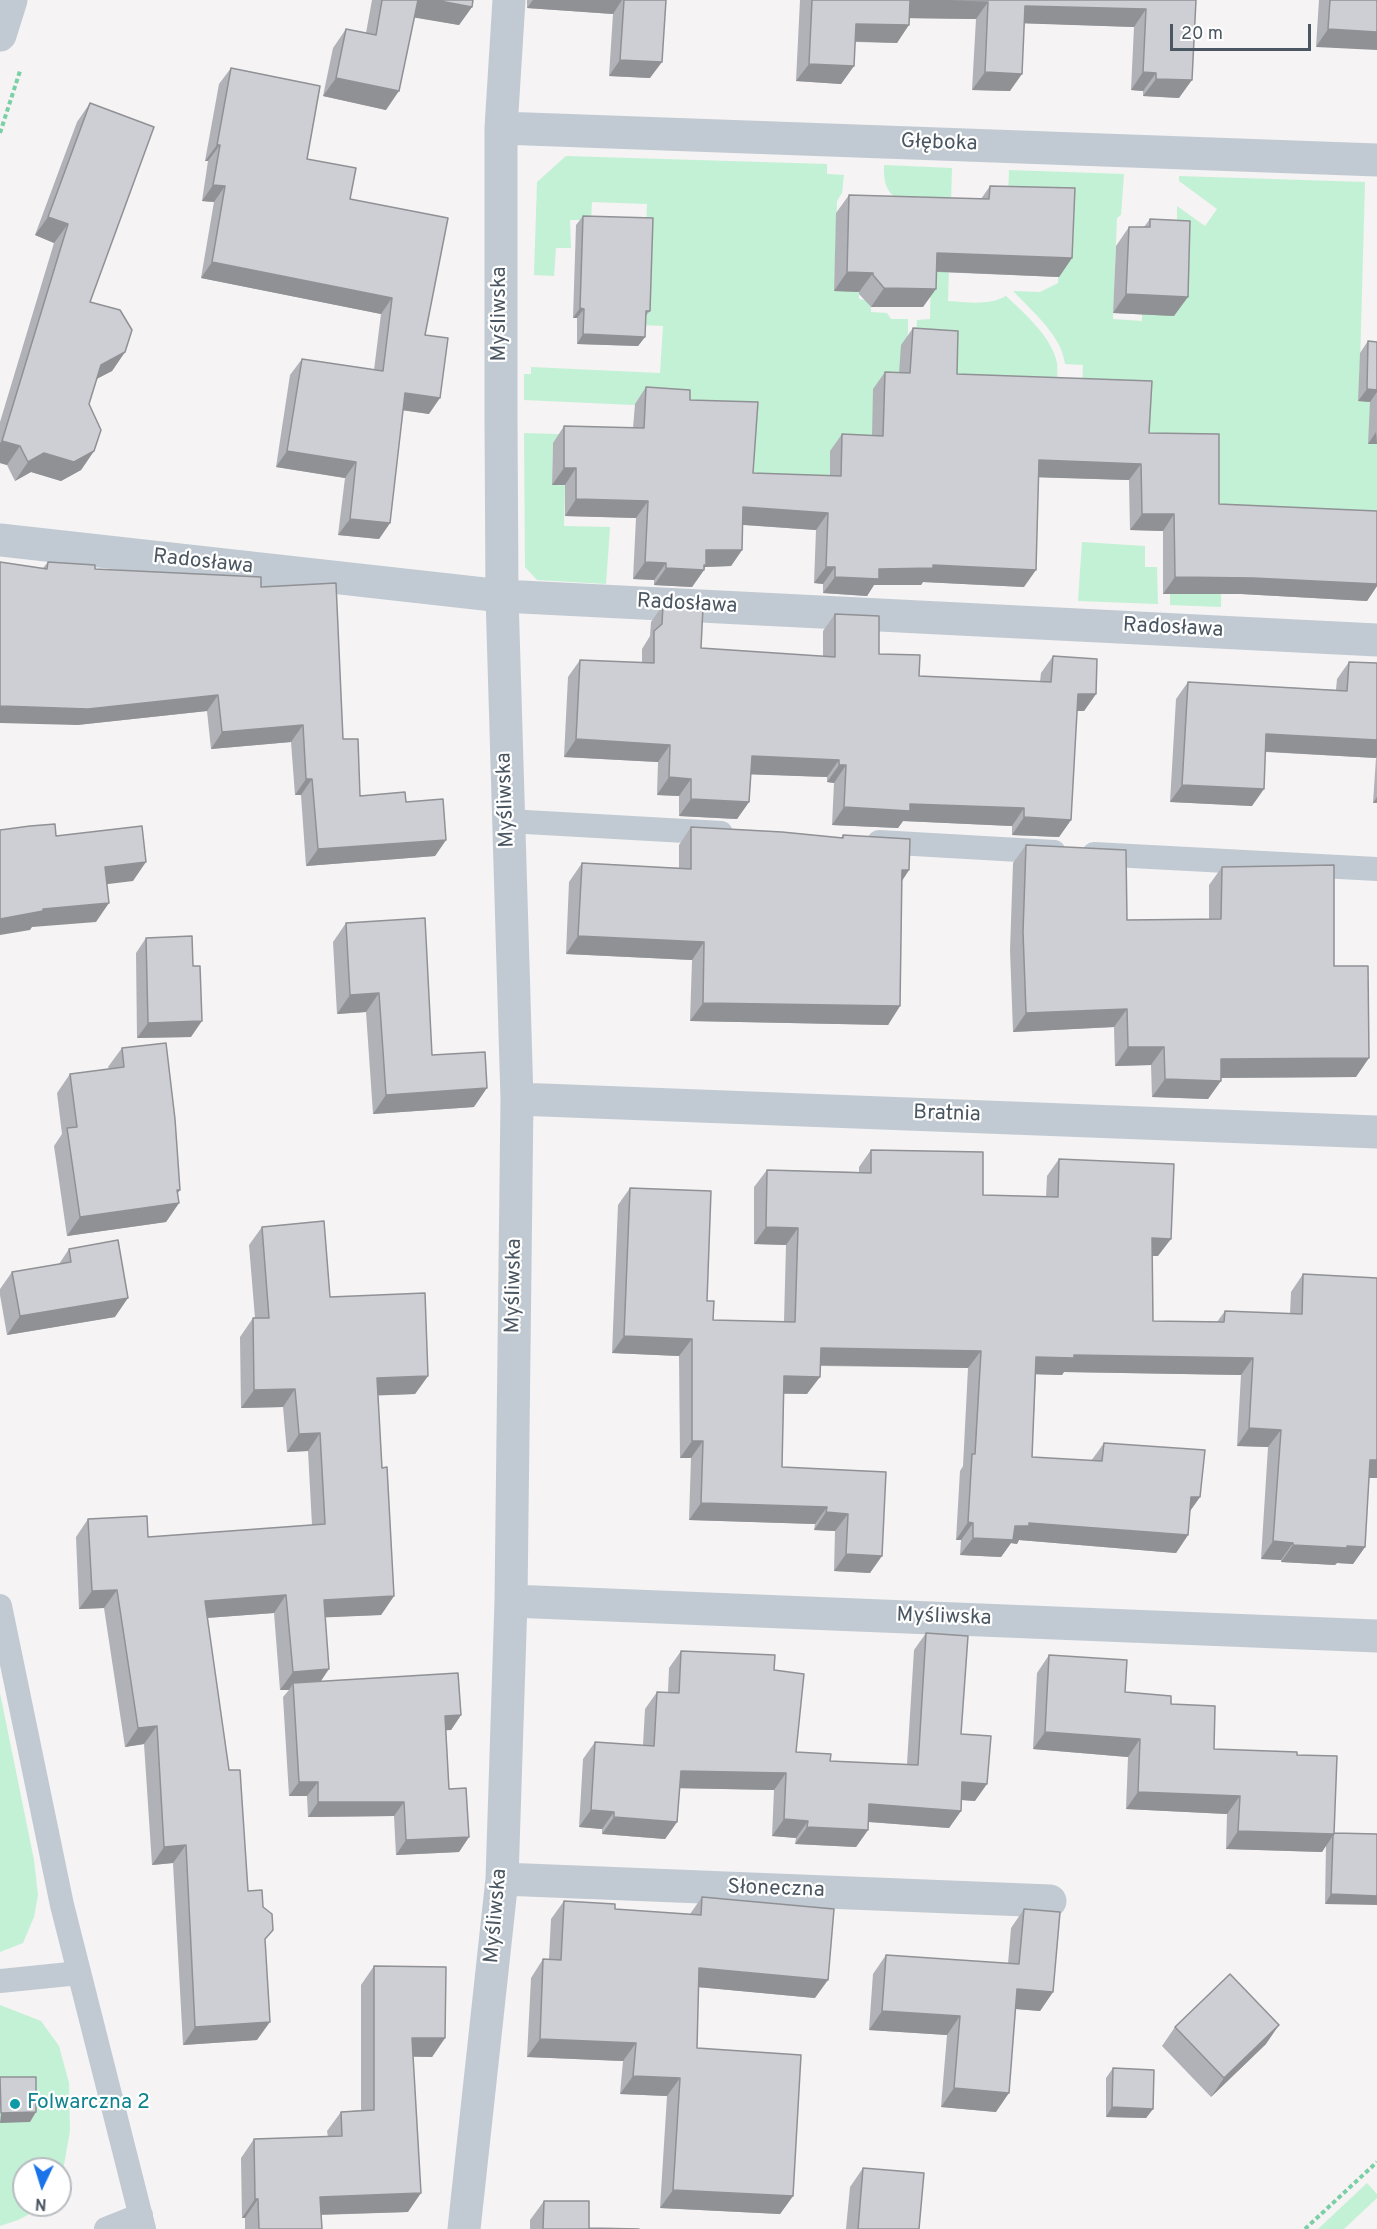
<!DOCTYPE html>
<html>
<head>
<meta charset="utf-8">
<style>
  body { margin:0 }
  #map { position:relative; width:1377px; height:2229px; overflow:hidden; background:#f5f3f3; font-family:Overpass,sans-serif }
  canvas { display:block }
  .north { position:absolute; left:12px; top:2157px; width:60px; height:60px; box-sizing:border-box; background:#fff; border:2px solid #b7bbc0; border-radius:50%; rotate:184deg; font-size:16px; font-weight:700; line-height:24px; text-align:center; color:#4a5661 }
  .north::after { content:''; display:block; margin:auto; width:21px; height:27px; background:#1a73e8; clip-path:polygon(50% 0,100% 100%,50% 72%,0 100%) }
  .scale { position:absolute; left:1170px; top:24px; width:141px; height:27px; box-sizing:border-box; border:3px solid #4a5661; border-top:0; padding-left:8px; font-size:18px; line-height:21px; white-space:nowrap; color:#4a5661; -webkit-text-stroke:4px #fff; paint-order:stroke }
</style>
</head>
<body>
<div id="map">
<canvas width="1377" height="2229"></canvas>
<div class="north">N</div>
<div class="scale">20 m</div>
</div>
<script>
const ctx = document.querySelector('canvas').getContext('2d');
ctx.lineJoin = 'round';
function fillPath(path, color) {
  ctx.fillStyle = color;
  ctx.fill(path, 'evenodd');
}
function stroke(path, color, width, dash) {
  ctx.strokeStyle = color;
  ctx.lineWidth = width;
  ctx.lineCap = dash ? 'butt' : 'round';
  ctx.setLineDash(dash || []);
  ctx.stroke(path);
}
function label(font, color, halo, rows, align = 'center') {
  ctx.font = font + ' Overpass,sans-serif';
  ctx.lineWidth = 4.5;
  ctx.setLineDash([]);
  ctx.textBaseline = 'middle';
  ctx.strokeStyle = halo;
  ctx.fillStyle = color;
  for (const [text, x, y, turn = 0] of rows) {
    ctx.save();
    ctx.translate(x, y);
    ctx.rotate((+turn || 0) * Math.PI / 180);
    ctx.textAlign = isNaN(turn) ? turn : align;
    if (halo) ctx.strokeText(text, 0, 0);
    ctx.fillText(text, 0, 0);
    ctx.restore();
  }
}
fillPath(new Path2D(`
  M566 156 827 164V174L844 175 842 193 837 201 834 290 859 292V299L865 300 871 307V312L887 313 891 319H908V333L904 348 916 334 917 320 930 319 932 211C903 201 882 202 884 165L952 168 948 301C967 302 988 306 1006 296 1024 313 1052 337 1057 363 1058 372 1057 382 1056 391L1082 392 1083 365 1065 364C1062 336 1032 311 1013 291L1040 292 1058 283 1062 198 1008 195 1009 170 1124 174 1121 215 1117 218 1113 319 1142 321V314L1177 240V206L1205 226 1217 209 1179 181V176L1365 182 1359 401 1377 402 1368 443 1377 444V529L1298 508 1222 504 1221 607 1170 605V594H1218L1172 537 1129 450 1056 395 1053 478H1049L1051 395 874 389 871 492 565 488 564 526 610 527 606 584 537 580 525 567 524 433 623 436 677 407 524 400V374H531V367L660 373 663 326 639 325 643 320 647 204 592 202 591 220H570L571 248H556L554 276 534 275 537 182ZM553 443 601 486 552 485Z
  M1082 542 1145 546V567H1157L1158 604 1078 601Z
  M0 1693 34 1860 38 1895 34 1917 23 1943 0 1952Z
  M0 2005 41 2021 59 2046 69 2083 70 2131 60 2187V2169H24V2205H46L18 2220 0 2226Z
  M1367 2183 1377 2194V2198L1344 2229H1318Z`), '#c3f1d5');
stroke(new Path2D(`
  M0 133 20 71
  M1305 2229 1377 2162`), '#7ad0a6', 4, [4.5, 3]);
stroke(new Path2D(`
  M508 821 721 833
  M879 842 1054 852
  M1094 854 1377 869
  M0 1606 62 1905 144 2229
  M0 1981 79 1973
  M106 2229 141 2215`), '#c1cad2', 24);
stroke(new Path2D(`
  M0 35 11 0
  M501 128 1377 160
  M0 540 502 596 1377 640
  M517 1099 1377 1132
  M511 1601 1377 1636
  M502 1879 1050 1901
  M464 2229 502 1879 511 1601 517 1099 502 596 501 419V128L509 0`), '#c1cad2', 33);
fillPath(new Path2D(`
  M372 0H473L472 7 459 25 414 17 386 110 323 96 333 48 346 29 366 33Z
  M527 0H666L650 78 609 76 613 14 527 8Z
  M800 0H1196L1179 98 1143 96V91L1131 90 1134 27 1024 23 1010 91 972 90 976 19 909 18 897 43 855 42 854 66 841 84 796 81Z
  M1319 0H1377L1316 47Z
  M231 68 307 159 350 199 425 335 429 414 403 410 390 523 379 539 338 535 345 478 276 467 290 375 302 359 374 370 381 314 201 278 214 202 202 201 208 161H205L219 84Z
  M90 103V302L125 352 112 371 96 379 89 404 94 451 81 470 61 481 31 472 15 481 7 465 0 463V422L54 243 35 235 77 122Z
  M990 186 1072 258 1059 277 937 272 923 307H871L859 294V292L834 291 836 213 849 195 981 199Z
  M583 216 650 311 645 317V337L638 346 577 344V318H573L576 225Z
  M1150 219 1174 316 1113 313 1116 246 1129 227H1144Z
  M913 328 957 374 1149 433 1219 504 1377 511V586L1367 601 1241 594H1163V531L1130 530 1129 480 1039 477 1024 587 923 582 921 585H874L867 596 823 593V584L814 583 816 530 743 525 742 550 731 566 705 567 704 570 692 587 654 585V580L633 579 636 518 565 516V485H552L553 443 564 426 633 428 635 404 646 387 690 400 753 473 830 476V451L842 434 872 436 873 389 885 372 899 373 901 345Z
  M1368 341 1377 342V444H1368L1370 402 1358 401 1360 353Z
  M48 562 95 569 261 587 343 739 360 796 406 802 446 840 435 856 306 866 301 795H295L291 742 211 749 207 711 77 725 43 568Z
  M663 605 701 648 823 657V631L835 614 879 654 919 676 1040 682 1041 673 1053 656 1096 694 1084 711H1077L1071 820 1059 837 1012 835V826L903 821 898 828 832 825 834 783 827 782V777L751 774 749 802 737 819 679 816V796L657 795 658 762 564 757 568 677 580 660 642 663V649L650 636 651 622Z
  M1349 662 1377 663V803H1373L1376 758 1266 752 1252 806 1170 802 1176 699 1188 682 1336 690 1337 679Z
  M691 827 841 838 843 835 909 870 902 881 900 1006 888 1025 690 1021 692 960 566 954 569 882 582 863 679 868V845Z
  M1026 845 1127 920 1209 919V885L1222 867 1334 966 1356 1077 1221 1078 1208 1099 1152 1097 1151 1065 1115 1066 1114 1027 1013 1032 1010 950 1013 863Z
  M346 923 432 1055 474 1107 373 1114 366 1012 337 1014 333 942Z
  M146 938 193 966 191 1037 137 1038 136 953Z
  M122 1048 177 1194 179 1203 166 1222 67 1236 54 1146 62 1134 57 1093 70 1074 109 1069 108 1067Z
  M871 1150 983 1195 1046 1197 1047 1176 1059 1159 1158 1256H1152L1153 1321 1217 1322 1225 1311 1290 1314 1291 1292 1303 1274 1369 1478 1365 1547 1353 1564 1337 1563 1335 1565 1281 1562V1560L1261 1559 1268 1447 1237 1446 1241 1375 1064 1372 1062 1375 1036 1374 1032 1457 1091 1461 1104 1443 1200 1497 1189 1512 1188 1535 1176 1553 1019 1540 1017 1544 1011 1543 1001 1557 960 1555 961 1540H956L960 1471 963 1466 968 1368 820 1366 807 1394H784L782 1467 886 1472 870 1573 834 1571 835 1531 814 1530 815 1524 689 1520 691 1458H680L679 1356 612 1353 618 1205 630 1188 707 1301 713 1320 784 1322 786 1245 754 1244V1187L767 1170 859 1172V1167Z
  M262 1227 330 1297 428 1376 415 1394 378 1395 382 1468 394 1596 381 1615 325 1617 321 1682 461 1715 451 1730H446L449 1789 469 1837 459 1852 396 1855 394 1816 308 1817 307 1796H289L283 1697 289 1690H280L274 1613 207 1618 229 1770 248 1891 265 1942 257 2040 183 2045 173 1863 152 1865 144 1744 125 1747 104 1608 79 1609 76 1537 88 1519 148 1537 312 1525 308 1451 287 1452 283 1407 241 1408 240 1337 253 1318H255L249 1245Z
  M69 1249 115 1317 7 1335 0 1295V1289L12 1272 59 1264Z
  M926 1633 961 1734 975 1801 961 1800V1811L949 1828 868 1822V1830L856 1847 795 1844 796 1838 772 1836 774 1790 679 1788 677 1822 665 1839 602 1834V1829L579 1827 583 1759 595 1742 643 1745 645 1709 657 1692H668L669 1668 681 1651 774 1670 796 1752 830 1761 907 1764 914 1650Z
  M1049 1655 1125 1692 1171 1704 1214 1749 1297 1755 1334 1833 1377 1834 1325 1904 1326 1845 1322 1852 1226 1849 1227 1814 1126 1809 1128 1757 1033 1749 1037 1673Z
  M702 1897 815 1998 698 1987 697 2048 793 2196 780 2214 660 2208 667 2096 620 2094 623 2061 527 2057 531 1978 543 1959H549L551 1919 564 1901 615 1909 690 1914Z
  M1024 1909 1053 1992 1040 2011 1016 2009 996 2112 941 2107 947 2035 869 2030 873 1974 886 1955 1008 1964 1011 1928Z
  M374 1966 445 2038 432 2057H413L408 2212 321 2215 322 2229H245V2218H242L241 2158 254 2139 328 2137 327 2131 341 2112 361 2110V1985Z
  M1175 2027 1266 2044 1211 2097 1162 2046Z
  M1113 2068 1153 2109 1146 2118 1106 2117V2078Z
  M863 2168 919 2229H846L850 2187Z
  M544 2201 589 2228 639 2229H530V2220Z`), '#b0b2b7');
fillPath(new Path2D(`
  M416 0H435L472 7 459 25 405 16Z
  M533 0H622L613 14 527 8Z
  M910 1 988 2 976 19 897 18Z
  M1025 6 1146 9 1134 27 1013 23Z
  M856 24 909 25 897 43 844 41Z
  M1328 29 1377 32V50L1316 47Z
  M620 60 662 62 650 78 609 76Z
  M809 64 854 66 841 84 796 81Z
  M985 72 1022 74 1010 91 972 90Z
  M1143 72 1156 73 1143 91 1131 90Z
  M336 78 399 91 386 110 323 96Z
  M1156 79 1192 80 1179 98 1143 96Z
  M217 145H220L208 161H205Z
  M213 185 225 186 214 202 202 201Z
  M48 217 68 224 54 243 35 235Z
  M937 253 1072 258 1059 277 924 271Z
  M212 262 392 298 381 314 201 278Z
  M847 272 873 273 859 292 834 291Z
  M884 288 936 289 923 307H871Z
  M1126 294 1188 297 1174 316 1113 313Z
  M580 308 584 309 577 318H573Z
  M583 334 645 337 638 346 577 344Z
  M125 352 112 371 87 384 101 365Z
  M1367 389 1377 390V392L1370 402 1358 401Z
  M405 393 440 398 429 414 394 409Z
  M1376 432 1377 444H1368Z
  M2 441 20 446 7 465 0 463V443Z
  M94 451 81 470 61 481 31 472 15 481 28 462 44 453Z
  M287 451 356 462 345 478 276 467Z
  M1039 460 1141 464 1129 480 1027 477Z
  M564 468H576L565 485H552Z
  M576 499 648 501 636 518 565 516Z
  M743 507 828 513 816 530 732 524Z
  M1142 514H1174L1163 531 1130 530Z
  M350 519 390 523 379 539 338 535Z
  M706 550H742L731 566 705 567 703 570H704L692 587 654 585 666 568Z
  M645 562 666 563 654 580 633 579Z
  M933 565 1036 570 1024 587 923 582 921 585H874L867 596 823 593 835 577 879 569Z
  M826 567H835L823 584 814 583Z
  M1175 577 1253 578 1377 584V586L1367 601 1241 594H1163Z
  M1078 694H1096L1084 711H1066Z
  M218 695 207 711 77 725 0 723V706Z
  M303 725 291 742 211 749 222 732Z
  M1266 734 1377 740V756L1376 758 1254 751Z
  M576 739 670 745 658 762 564 757Z
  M752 756 839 760 827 777 739 774Z
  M839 765H846L834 783 827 782Z
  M669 777 691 779 679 796 657 795Z
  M306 779H312L301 795H295Z
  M1182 785 1264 789 1252 806 1170 802Z
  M1377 797V803H1373Z
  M691 799 749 802 737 819 679 816Z
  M910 804 1024 808 1012 826 903 821 898 828 832 825 844 807Z
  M1024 817 1071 820 1059 837 1012 835Z
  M446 840 435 856 306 866 318 849Z
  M146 862 133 881 92 886 105 867Z
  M902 870H909L897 888Z
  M109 903 96 922 32 927 30 930 0 935V919L43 909Z
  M578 936 704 942 692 960 566 954Z
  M379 993 366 1012 337 1014 350 995Z
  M703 1003 900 1006 888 1025 690 1021Z
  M1127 1009 1114 1027 1013 1032 1026 1013Z
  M202 1021 191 1037 137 1038 148 1023Z
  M1128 1047H1164L1151 1065 1115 1066Z
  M1369 1058 1356 1077 1208 1078 1221 1059Z
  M1165 1079 1221 1081 1208 1099 1152 1097Z
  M487 1088 474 1107 373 1114 386 1095Z
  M177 1190H180L170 1204 179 1203 166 1222 67 1236 80 1217Z
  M766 1227 798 1228 786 1245 754 1244Z
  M1152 1238 1171 1239 1158 1256H1140Z
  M128 1298 115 1317 7 1335 20 1316Z
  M624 1336 692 1339 679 1356 612 1353Z
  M821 1348 981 1351 968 1368 808 1365Z
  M1074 1355 1253 1358 1241 1375 1064 1372 1062 1375 1024 1374 1036 1357Z
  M428 1376 415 1394 365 1396 377 1378Z
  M784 1376 820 1377 807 1394 772 1393Z
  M295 1389 283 1407 241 1408 254 1390Z
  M1249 1428 1281 1430 1268 1447 1237 1446Z
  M320 1433 308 1451 287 1452 299 1434Z
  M692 1441H703L691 1458H680Z
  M1370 1460H1377V1478H1358Z
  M1191 1497H1200L1188 1514Z
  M701 1503 827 1507 815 1524 689 1520Z
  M826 1512 848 1514 835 1531 814 1530Z
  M968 1522 973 1523 961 1540H956Z
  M1029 1523 1188 1535 1176 1553 1019 1540 1017 1544 1011 1543 1001 1557 960 1555 973 1538 1015 1526Z
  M1273 1541 1293 1543 1281 1560 1261 1559Z
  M1293 1545 1347 1546 1365 1547 1353 1564 1337 1563 1335 1565 1281 1562Z
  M846 1554 882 1556 870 1573 834 1571Z
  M117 1590 104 1608 79 1609 92 1591Z
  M286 1595 274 1613 192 1619 205 1601Z
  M394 1596 381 1615 311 1618 324 1600Z
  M329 1669 317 1687 293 1683 289 1690H280L293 1672Z
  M461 1715 451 1730 435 1731 445 1716Z
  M157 1726 144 1744 125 1747 138 1728Z
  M1045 1732 1140 1739 1128 1757 1033 1749Z
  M681 1771 786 1773 774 1790 669 1788Z
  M299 1782H318L307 1796H289Z
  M962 1782 987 1784 975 1801 950 1799Z
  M1138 1792 1240 1796 1227 1814 1126 1809Z
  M318 1802H404L394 1816 308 1817Z
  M869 1804 961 1811 949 1828 857 1821Z
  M591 1810 614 1812 602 1829 579 1827Z
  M614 1817 677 1822 665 1839 602 1834Z
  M784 1819 808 1821 796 1838 772 1836Z
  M807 1827 868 1830 856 1847 795 1844Z
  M1238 1831 1334 1834 1322 1852 1226 1849Z
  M469 1837 459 1852 396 1855 406 1840Z
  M186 1845 173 1863 152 1865 164 1847Z
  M1331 1894 1377 1896V1905L1325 1904Z
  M699 1968 828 1980 815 1998 686 1986Z
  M1017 1989 1053 1992 1040 2011 1004 2008Z
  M882 2011 960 2016 947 2035 869 2030Z
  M270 2022 257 2040 183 2045 195 2027Z
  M1279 2025 1266 2044 1211 2097 1224 2078Z
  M412 2038H445L432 2057 399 2056Z
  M540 2039 636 2043 623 2061 527 2057Z
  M633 2076 680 2078 667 2096 620 2094Z
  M954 2088 1009 2093 996 2112 941 2107Z
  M1112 2107 1153 2109 1146 2118 1106 2117Z
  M36 2112 30 2122 0 2123 1 2113Z
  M673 2190 793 2196 780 2214 660 2208Z
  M421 2193 408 2212 307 2215 320 2197Z
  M255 2199H258L245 2218H242Z`), '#909195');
const building = new Path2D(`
  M382 0H418L399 91 336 78 346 29 376 35Z
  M435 0H473L472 7Z
  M624 0H666L662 62 620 60Z
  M812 0H1196L1192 80 1156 79V73L1143 72 1146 9 1025 6 1022 74 985 72 988 2 910 1 909 25 856 24 854 66 809 64Z
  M1330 0H1377V32L1328 29Z
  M231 68 320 86 307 159 356 168 350 199 448 218 425 335 448 338 440 398 405 393 390 523 350 519 356 462 287 451 302 359 383 371 392 298 212 262 225 186 213 185 220 145H217Z
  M90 103 154 127 90 302 120 310 132 330 125 352 101 365 89 404 101 430 94 451 74 462 44 453 28 462 20 446 2 441 68 224 48 217Z
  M990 186 1075 188 1072 258 937 253 936 289 884 288 873 275V273L847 272 849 195 989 199Z
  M583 216 653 218 650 311H646L645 337 583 334 584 309 580 308Z
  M1150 219 1190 221 1188 297 1126 294 1129 227H1150Z
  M913 328 958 331 957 374 1152 381 1149 433 1219 434V504L1377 511V584L1253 578 1175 577 1174 514H1142L1141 464 1039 460 1036 570 933 565V568L879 569V579L835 577V567H826L828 513 743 507 742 550H706V565H704V570L666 568V563L645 562 648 501 576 499V468H564V426L644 428 646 387 690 390V400L758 402 753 473 841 476 842 434 883 436 885 372 910 373Z
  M1368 341 1377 342V390L1367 389Z
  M0 562 47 569 48 562 95 565V569L261 577V587L336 583 343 739H358L360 796 405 792 406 802 443 799 446 840 318 849 312 779H306L303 725 222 732 218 695 88 709 0 706Z
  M663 605 703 607 701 648 835 657V614L879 616V654L920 655 919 676 1051 682 1053 656 1097 659 1096 694H1078L1071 820 1024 817V808L910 804V811L844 807 846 765H839V760L752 756 749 802 691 799V779L669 777 670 745 576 739 580 660 654 663V631L662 624Z
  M1349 662 1377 663V740L1266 734 1264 789 1182 785 1188 682 1347 691Z
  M55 824 56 836 142 826 146 862 105 867 109 903 43 909V911L0 919V830L30 826Z
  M691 827 782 832 843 838V835L910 839 909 870H902L900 1006 703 1003 704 942 578 936 582 863 691 869Z
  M1026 845 1126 850 1127 920 1221 919 1222 867 1334 865V966H1368L1369 1058 1221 1059V1081L1165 1079 1164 1047H1128L1127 1009 1026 1013 1023 932Z
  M425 918 432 1055 485 1052 487 1088 386 1095 379 993 350 995 346 923Z
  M192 936 193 966H200L202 1021 148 1023 146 938Z
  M166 1043 175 1119 180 1190H177L179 1203 80 1217 67 1128 77 1127 70 1074 124 1067 122 1048Z
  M871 1150 983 1152V1195L1058 1197 1059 1159 1174 1164 1171 1239 1152 1238 1153 1321 1224 1322 1225 1311 1302 1314 1303 1274 1377 1278V1460H1370L1365 1547 1347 1546V1548L1293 1545V1543L1273 1541 1281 1430 1249 1428 1253 1358 1074 1355V1358L1036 1357 1032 1457 1102 1461 1104 1443 1205 1450 1200 1497H1191L1188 1535 1029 1523V1526H1015L1013 1540 973 1538V1523L968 1522 972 1454H975L981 1351 821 1348 820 1377 784 1376 782 1467 886 1472 882 1556 846 1554 848 1514 826 1512 827 1507 701 1503 703 1441H692V1339L624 1336 630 1188 711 1191 707 1301H714L713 1320 795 1322 798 1228 766 1227 767 1170 871 1173Z
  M324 1221 330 1297 425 1293 428 1376 377 1378 382 1468 387 1467 394 1596 324 1600 329 1669 293 1672 286 1595 205 1601 229 1770H240L248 1891 262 1890 263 1907 272 1914 273 1930 265 1939 270 2022 195 2027 186 1845 164 1847 157 1726 138 1728 117 1590 92 1591 88 1519 147 1516 148 1537 325 1524 320 1433 299 1434 295 1389 254 1390 253 1318H269L262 1227Z
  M118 1240 128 1298 20 1316 12 1272 71 1262 69 1249Z
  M926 1633 968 1636 961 1734 991 1736 987 1784 962 1782 961 1811 869 1804 868 1830 807 1827 808 1821 784 1819 786 1773 681 1771 677 1822 614 1817V1812L591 1810 595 1742 654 1746 657 1692 679 1693 681 1651 775 1655 774 1670 804 1674 796 1752 831 1754 830 1761 918 1765Z
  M1049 1655 1127 1660 1125 1692 1171 1696V1704L1215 1706 1214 1749 1297 1752V1755L1337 1756 1334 1834 1238 1831 1240 1796 1138 1792 1140 1739 1045 1732Z
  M458 1673 461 1715 445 1716 449 1789 466 1788 469 1837 406 1840 404 1802H318V1782H299L293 1683Z
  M1334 1833 1377 1834V1896L1331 1894 1333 1836Z
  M702 1897 834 1909 828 1980 699 1968 697 2048 801 2055 793 2196 673 2190 680 2078 633 2076 636 2043 540 2039 543 1959 561 1960 564 1901 615 1904V1909L701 1915Z
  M1024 1909 1060 1912 1053 1992 1017 1989 1009 2093 954 2088 960 2016 882 2011 886 1955 1019 1964Z
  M374 1966 446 1967 445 2038H412L421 2193 320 2197 322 2229H259L258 2199H255L254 2139 342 2136 341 2112 374 2110Z
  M1230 1974 1279 2025 1224 2078 1175 2027Z
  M1113 2068 1154 2070 1153 2109 1112 2107Z
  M0 2077H36V2112L1 2113Z
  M863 2168 924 2173 919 2229H858Z
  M544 2201H589V2228L639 2229H543Z`);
fillPath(building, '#cdcfd5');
stroke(building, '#909195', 1.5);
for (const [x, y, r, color] of [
  [15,2104,6,"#0f9aa8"]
]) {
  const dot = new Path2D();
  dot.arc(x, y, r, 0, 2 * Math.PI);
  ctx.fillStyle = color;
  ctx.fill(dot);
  stroke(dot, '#fff', 2);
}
label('21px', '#4a5661', '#fff', [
  ["Głęboka",939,144,2],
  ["Myśliwska",501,314,-90],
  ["Radosława",203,563,6],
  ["Radosława",687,605,3],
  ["Radosława",1173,629,3],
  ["Myśliwska",507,800,-92],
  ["Bratnia",947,1115,2],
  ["Myśliwska",515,1286,-89],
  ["Myśliwska",944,1618,2],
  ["Słoneczna",776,1890,2],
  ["Myśliwska",497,1916,-85]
]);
label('21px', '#0d838f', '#fff', [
  ["Folwarczna 2",27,2104]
], 'left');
</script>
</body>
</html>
